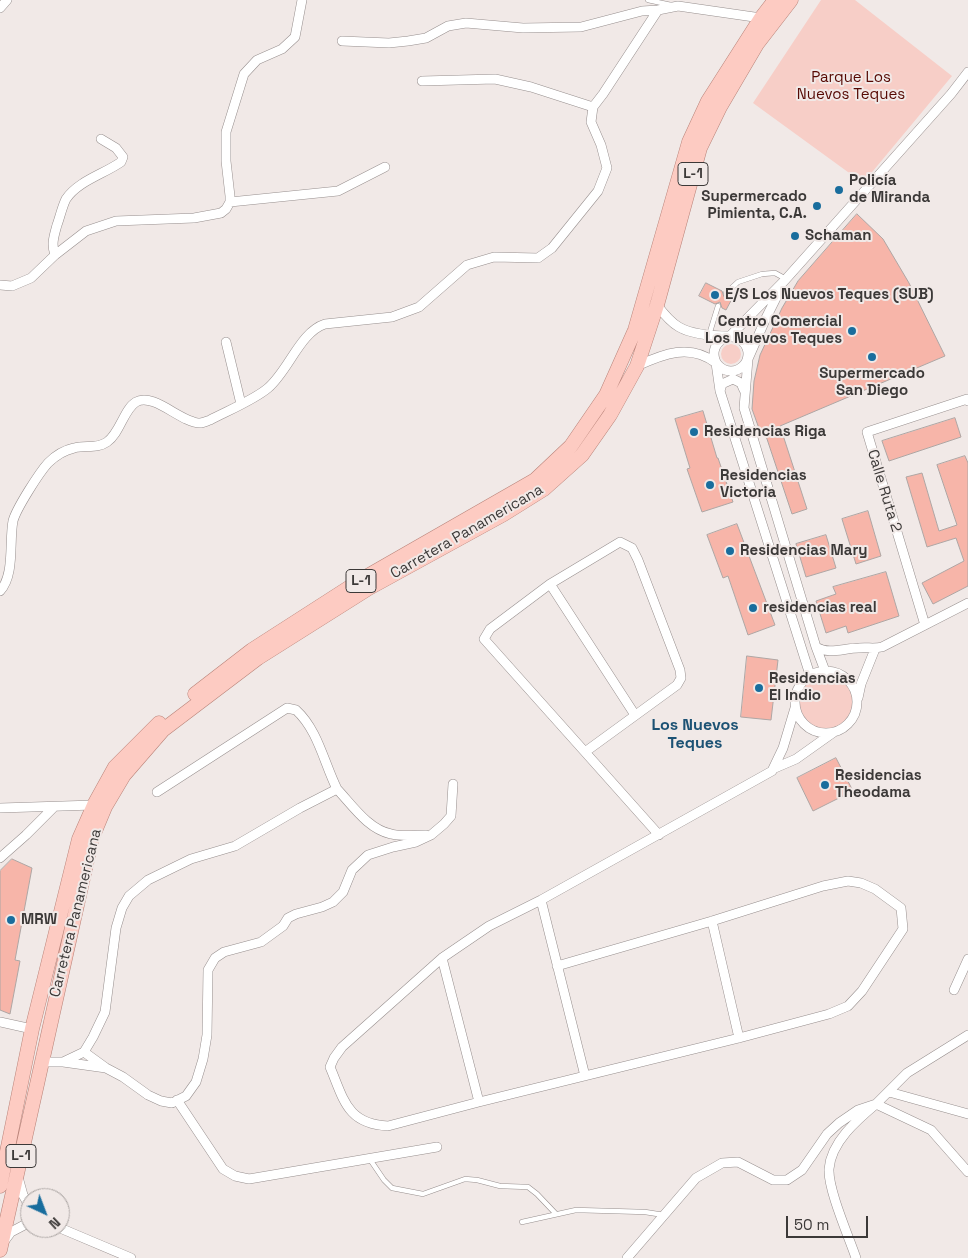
<!DOCTYPE html>
<html>
<head>
<meta charset="utf-8">
<style>
  body { margin:0 }
  #map { position:relative; width:968px; height:1258px; overflow:hidden; background:#f1e9e7; font-family:"Space Grotesk",sans-serif }
  canvas { display:block }
  .north { position:absolute; left:20px; top:1188px; width:50px; height:50px; box-sizing:border-box; background:#f1e9e7; border:1px solid #a9a3a1; border-radius:50%; rotate:137deg; font-size:14px; font-weight:700; line-height:20px; text-align:center; color:#3c3938 }
  .north::after { content:''; display:block; margin:auto; width:18px; height:22px; background:#196d9d; clip-path:polygon(50% 0,100% 100%,50% 72%,0 100%) }
  .scale { position:absolute; left:786px; top:1216px; width:82px; height:22px; box-sizing:border-box; border:2px solid #3c3938; border-top:0; padding-left:6px; font-size:15px; line-height:18px; white-space:nowrap; color:#3c3938; -webkit-text-stroke:4px #f1e9e7; paint-order:stroke }
</style>
</head>
<body>
<div id="map">
<canvas width="968" height="1258"></canvas>
<div class="north">N</div>
<div class="scale">50 m</div>
</div>
<script>
const ctx = document.querySelector('canvas').getContext('2d');
ctx.lineJoin = 'round';
function fillPath(path, color) {
  ctx.fillStyle = color;
  ctx.fill(path, 'evenodd');
}
function stroke(path, color, width, dash) {
  ctx.strokeStyle = color;
  ctx.lineWidth = width;
  ctx.lineCap = dash ? 'butt' : 'round';
  ctx.setLineDash(dash || []);
  ctx.stroke(path);
}
function label(font, color, halo, rows, align = 'center') {
  ctx.font = font + ' "Space Grotesk",sans-serif';
  ctx.lineWidth = 4;
  ctx.setLineDash([]);
  ctx.textBaseline = 'middle';
  ctx.strokeStyle = halo;
  ctx.fillStyle = color;
  for (const [text, x, y, turn = 0] of rows) {
    ctx.save();
    ctx.translate(x, y);
    ctx.rotate((+turn || 0) * Math.PI / 180);
    ctx.textAlign = isNaN(turn) ? turn : align;
    if (halo) ctx.strokeText(text, 0, 0);
    ctx.fillText(text, 0, 0);
    ctx.restore();
  }
}
fillPath(new Path2D(`
  M821 0H855L952 76 863 183 753 103Z
  M721 354a10 10 0 1 1 20 0a10 10 0 1 1-20 0Z
  M825 671C833 674 842 677 848 683 861 699 854 724 835 731 804 742 781 699 807 679 812 675 819 673 825 671Z`), '#f7cec7');
const building = new Path2D(`
  M857 214 883 239 909 283 945 356 780 426 807 509 792 514 765 433 761 434 752 409 754 381 760 355 782 308 798 281Z
  M706 283 722 291 724 297 730 295 733 297 726 310 722 308 720 302 715 304 699 296Z
  M703 411 717 458H718L733 502 702 512 687 469 690 468 675 419Z
  M955 418 961 437 889 461 882 441Z
  M965 456 968 463V586L933 604 922 583 964 561 956 538 927 547 906 477 922 473 939 531 957 525 937 465Z
  M868 511 881 556 856 564 842 519Z
  M737 524 775 625 748 635 728 576 723 578 707 535Z
  M826 535 836 568 806 577 796 544Z
  M886 572 899 616 848 633 846 626 826 633 816 601 836 594 833 587Z
  M747 656 778 660 771 720 741 717Z
  M836 758 853 791 813 811 797 778Z
  M12 859 32 868 15 960 20 961 10 1014 0 1010V871Z`);
fillPath(building, '#f7b5a9');
stroke(building, '#aea6a4', 1);
const service = new Path2D(`
  M648 0 671 5
  M726 293 738 282 762 274 775 273 786 279
  M709 335 718 306
  M369 1158 384 1180 392 1188 423 1194 465 1179 477 1180 500 1186 528 1187 537 1194 556 1214
  M522 1222 576 1210 645 1212 664 1215`);
const minor = new Path2D(`
  M0 8 7 0
  M342 41 389 43 408 41 426 38 448 26 466 23 523 28 581 27 642 11 658 10
  M422 81 495 79 531 87 593 107
  M230 202 338 191 385 167
  M55 255C51 244 54 236 57 225 60 217 62 207 66 199 78 181 104 174 121 162L123 157 116 148 101 139
  M0 285 12 286 31 278 55 255 86 231 116 221 194 218 221 213 226 209 230 202V196L226 161V132L244 74 257 60 282 49 295 37 302 0
  M780 290 766 318 748 359 744 408 816 647 825 671
  M657 305C663 313 670 322 679 327 693 335 714 336 730 336L786 279 951 94 968 72
  M714 354a17 17 0 1 1 34 0a17 17 0 1 1-34 0Z
  M226 342 241 404
  M637 366C663 354 690 343 716 363L720 391 810 675
  M720 391 722 384 733 379 741 383 744 390
  M620 542 632 548 638 560 680 670 681 678 677 685 585 752 484 639 490 629 550 584Z
  M550 584 635 715
  M0 591C15 575 9 541 13 521 16 509 39 473 48 463 55 456 65 450 74 448 86 445 97 449 107 442 120 433 124 409 136 402 154 392 181 423 200 423 203 423 207 421 210 420 227 411 254 400 268 388 289 370 300 332 325 324L392 317 419 307 467 265 494 257 538 258 552 248 598 191 607 168 601 145 591 122 593 107 603 94 658 10 678 6 761 18
  M925 625 867 432 967 399 968 401
  M816 647C829 655 844 648 859 648 867 647 874 649 882 647L968 603
  M795 702a31 31 0 1 1 62 0a31 31 0 1 1-62 0Z
  M858 698 861 684 875 649
  M585 752 659 835
  M775 768 796 759 834 732
  M157 792 287 708 296 710C318 730 324 763 337 789
  M0 808 94 805
  M0 858 26 835 54 807
  M541 900 585 1076
  M712 921 739 1038
  M442 958 479 1102
  M557 966 712 921 823 886 848 881 861 883 875 889 901 908 903 929 862 991 848 1006 829 1014 739 1038 479 1102 388 1126C347 1124 344 1100 330 1067L334 1058 342 1047 442 958 489 926 541 900 772 771 783 748 795 708
  M954 990 968 959
  M0 1022 32 1029
  M84 1052 106 1068 123 1077 148 1095 161 1101 172 1103 186 1096 196 1082 203 1059 207 1035 208 970 215 958 224 952 261 942 283 926 288 918 296 914 322 907 333 902 343 892 352 870 368 855 393 847 416 842 431 835 444 824 451 816 453 784
  M41 1062H63L106 1068
  M63 1062 84 1052 93 1037 105 1012 116 928 122 908 129 896 148 880 191 859 235 846 300 808 337 789C353 806 368 829 391 834 402 837 415 835 426 835
  M889 1092 968 1114
  M177 1100 223 1169 235 1176 249 1179 437 1147
  M18 1177 23 1195 30 1207
  M60 1228 131 1258
  M5 1240 11 1232 30 1222
  M627 1258 696 1178 722 1163 738 1162 773 1180H787L802 1170 827 1134 839 1123 858 1110 876 1104 907 1073 968 1035
  M856 1258C849 1237 828 1190 829 1169 831 1142 857 1120 876 1104L931 1130 968 1172`);
const primary = new Path2D(`
  M195 694 252 650 364 578 535 480 571 446 606 395 635 330 689 142 708 101 761 18 775 0
  M0 1186 32 1029 79 839 94 805 115 767 159 723
  M0 1250 92 838 105 807 124 775 163 730 258 658 369 588 504 514 544 489 582 455 610 415 637 366 657 305 700 148 720 107 757 44 791 0`);
stroke(service, '#978f8e', 5.5);
stroke(minor, '#978f8e', 10);
stroke(primary, '#b88278', 15);
stroke(service, '#fff', 4.5);
stroke(minor, '#fff', 9);
stroke(primary, '#fdcbc2', 14);
for (const [x, y, r, color] of [
  [839,190,5,"#196d9d"],
  [817,206,5,"#196d9d"],
  [795,236,5,"#196d9d"],
  [715,295,5,"#196d9d"],
  [852,331,5,"#196d9d"],
  [872,357,5,"#196d9d"],
  [694,432,5,"#196d9d"],
  [710,485,5,"#196d9d"],
  [730,551,5,"#196d9d"],
  [753,608,5,"#196d9d"],
  [759,688,5,"#196d9d"],
  [825,785,5,"#196d9d"],
  [11,920,5,"#196d9d"]
]) {
  const dot = new Path2D();
  dot.arc(x, y, r, 0, 2 * Math.PI);
  ctx.fillStyle = color;
  ctx.fill(dot);
  stroke(dot, '#f1e9e7', 2);
}
for (const [x, y, w] of [
  [693,174,30],
  [361,581,30],
  [21,1156,30]
]) {
  const box = new Path2D();
  box.roundRect(x - w / 2, y - 11.5, w, 23, 4);
  ctx.fillStyle = '#f1e9e7';
  ctx.fill(box);
  stroke(box, '#3c3938', 1);
}
label('bold 14px', '#3c3938', null, [
  ["L-1",693,174],
  ["L-1",361,581],
  ["L-1",21,1156]
]);
label('15px', '#560903', '#f1e9e7', [
  ["Parque Los",851,78],
  ["Nuevos Teques",851,95]
]);
label('bold 15px', '#3c3938', '#f1e9e7', [
  ["Policía",849,181],
  ["de Miranda",849,198],
  ["Supermercado",807,197,"right"],
  ["Pimienta, C.A.",807,214,"right"],
  ["Schaman",805,236],
  ["E/S Los Nuevos Teques (SUB)",725,295],
  ["Centro Comercial",842,322,"right"],
  ["Los Nuevos Teques",842,339,"right"],
  ["Supermercado",872,374,"center"],
  ["San Diego",872,391,"center"],
  ["Residencias Riga",704,432],
  ["Residencias",720,476],
  ["Victoria",720,493],
  ["Residencias Mary",740,551],
  ["residencias real",763,608],
  ["Residencias",769,679],
  ["El Indio",769,696],
  ["Residencias",835,776],
  ["Theodama",835,793],
  ["MRW",21,920]
], 'left');
label('15px', '#3c3938', '#f1e9e7', [
  ["Calle Ruta 2",884,491,73],
  ["Carretera Panamericana",467,532,-30],
  ["Carretera Panamericana",76,913,-76]
]);
label('bold 16px', '#1c5274', '#f1e9e7', [
  ["Los Nuevos",695,726],
  ["Teques",695,744]
]);
</script>
</body>
</html>
